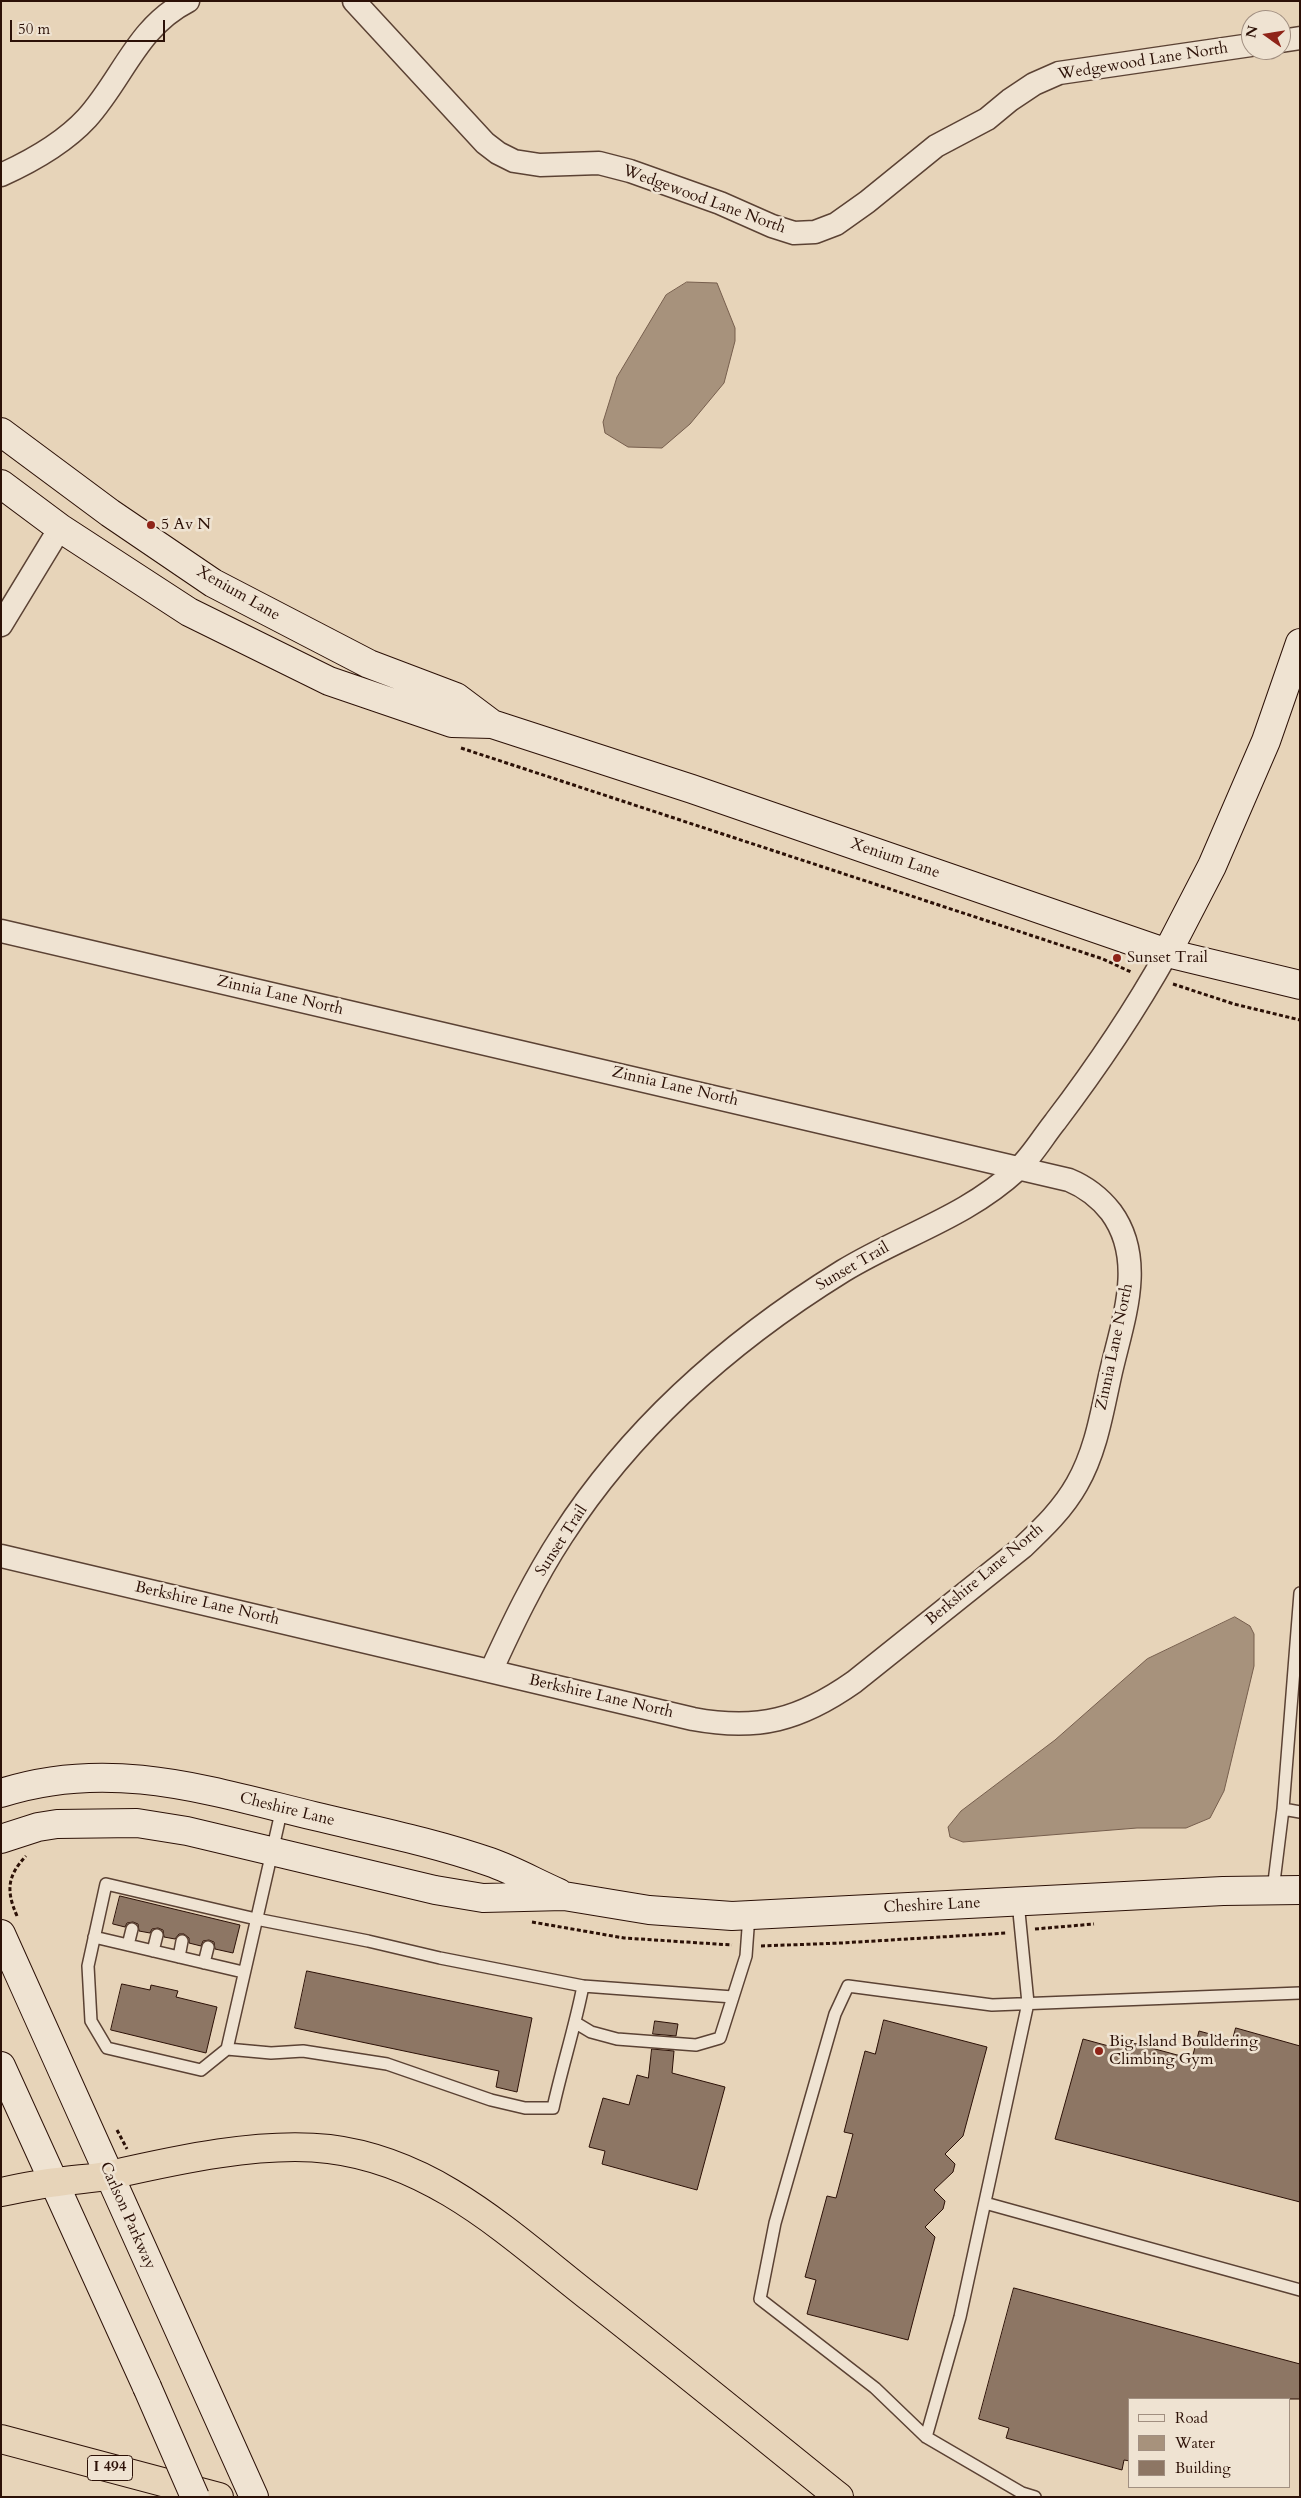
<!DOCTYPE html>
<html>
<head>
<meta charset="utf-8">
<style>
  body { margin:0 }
  #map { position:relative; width:1301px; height:2498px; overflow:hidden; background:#e7d4b9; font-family:Cardo,serif }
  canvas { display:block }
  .frame { position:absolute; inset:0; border:2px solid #2c1107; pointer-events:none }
  .legend { position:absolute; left:1128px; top:2398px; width:162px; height:90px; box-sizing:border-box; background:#efe3d2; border:1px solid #a18f81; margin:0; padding:6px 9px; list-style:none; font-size:15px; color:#2c1107 }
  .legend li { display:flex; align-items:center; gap:10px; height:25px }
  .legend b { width:25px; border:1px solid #a18f81 }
  .north { position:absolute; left:1241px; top:10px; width:50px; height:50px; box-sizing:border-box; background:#efe3d2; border:1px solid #a18f81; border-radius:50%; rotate:283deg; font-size:14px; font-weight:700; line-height:20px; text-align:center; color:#2c1107 }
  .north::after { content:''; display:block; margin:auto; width:18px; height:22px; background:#8f2418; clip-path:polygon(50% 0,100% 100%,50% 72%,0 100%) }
  .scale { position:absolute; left:10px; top:20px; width:155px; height:22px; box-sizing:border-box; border:2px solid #2c1107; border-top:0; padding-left:6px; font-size:15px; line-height:18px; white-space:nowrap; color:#2c1107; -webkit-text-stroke:4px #efe3d2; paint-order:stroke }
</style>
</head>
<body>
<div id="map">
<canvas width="1301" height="2498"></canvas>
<div class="frame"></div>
<ul class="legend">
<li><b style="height:6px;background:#efe3d2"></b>Road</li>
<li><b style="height:14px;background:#a7927c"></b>Water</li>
<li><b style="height:14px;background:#8d7664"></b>Building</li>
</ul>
<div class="north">N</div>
<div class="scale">50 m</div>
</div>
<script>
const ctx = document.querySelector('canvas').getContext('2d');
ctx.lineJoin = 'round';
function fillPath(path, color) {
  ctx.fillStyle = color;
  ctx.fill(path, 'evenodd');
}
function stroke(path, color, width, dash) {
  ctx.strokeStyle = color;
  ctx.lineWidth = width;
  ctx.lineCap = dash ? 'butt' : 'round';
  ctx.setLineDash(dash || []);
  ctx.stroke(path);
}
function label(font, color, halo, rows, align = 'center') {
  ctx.font = font + ' Cardo,serif';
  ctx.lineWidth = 5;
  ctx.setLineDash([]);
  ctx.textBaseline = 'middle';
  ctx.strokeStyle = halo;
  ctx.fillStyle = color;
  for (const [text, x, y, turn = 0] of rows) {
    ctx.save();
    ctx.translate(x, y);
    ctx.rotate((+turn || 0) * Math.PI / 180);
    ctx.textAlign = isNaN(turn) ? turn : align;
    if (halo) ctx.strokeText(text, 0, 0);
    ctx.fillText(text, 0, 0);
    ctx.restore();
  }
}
const water = new Path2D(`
  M687 282 717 283 735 328V341L724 383 690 424 662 448 628 447 605 433 603 422 617 377 666 295Z
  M1235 1617 1250 1626 1254 1634V1666L1224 1791 1210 1818 1186 1828H1137L963 1842 950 1837 948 1827 961 1811 1055 1740 1147 1659Z`);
fillPath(water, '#a7927c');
stroke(water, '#765e4d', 1);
const building = new Path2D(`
  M120 1896 240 1925 233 1953 215 1949 214 1942 209 1940 203 1941 201 1946 189 1943V1938L184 1934H179L175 1939 164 1937 163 1930 158 1928 152 1929 150 1933 139 1931 138 1924 133 1922 127 1923 125 1927 113 1924Z
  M307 1971 532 2018 517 2092 496 2087 499 2071 295 2028Z
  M122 1984 150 1990 151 1985 178 1991 176 1997 217 2007 206 2053 111 2030Z
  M884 2020 987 2047 963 2136 945 2154 955 2164 953 2172 934 2190 945 2201 943 2209 925 2227 935 2237 908 2340 807 2314 816 2280 805 2277 827 2196 836 2198 853 2134 844 2132 865 2051 875 2054Z
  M655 2021 678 2024 676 2036 653 2034Z
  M1236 2028 1300 2046V2202L1055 2139 1083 2039 1116 2048 1118 2039 1192 2059 1199 2031 1232 2040Z
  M652 2049 674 2051 672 2073 725 2087 697 2190 602 2164 605 2151 589 2147 603 2098 629 2105 637 2075 648 2078Z
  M1014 2288 1300 2364V2399H1130V2461L1124 2460 1122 2470 1006 2438 1009 2428 979 2419Z`);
fillPath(building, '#8d7664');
stroke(building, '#2c1107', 1);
const lane = new Path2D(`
  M1283 1809 1300 1812
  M1273 1890 1283 1809 1300 1593
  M94 1937 243 1972
  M128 1945 132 1929
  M153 1951 157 1935
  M179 1957 182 1941
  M204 1963 208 1947
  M583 1986 733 1997
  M576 2023 591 2032 617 2039 696 2045 720 2038 746 1956 749 1915
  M227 2049 271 2053 303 2051 387 2064 491 2100 525 2108H553C562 2067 575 2027 583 1986L440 1958 368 1941 256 1919 106 1884 88 1966 91 2021 107 2048 201 2070 227 2049 282 1808
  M985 2203 1300 2290
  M926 2437 960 2317 1028 2003 1018 1902
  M1035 2497 1022 2493 926 2437 875 2388 760 2299 775 2223 835 2014 848 1986 992 2005 1300 1993`);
const street = new Path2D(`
  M354 1 485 143 498 153 514 161 540 165 599 163 630 171 720 203 772 226 794 233 815 232 836 224 867 202 936 146 987 119 1010 100 1034 84 1059 73 1251 45
  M1281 41 1300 38
  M1 175C32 161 64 143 87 118 123 78 137 27 188 1
  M1 625 60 528
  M1 931 1069 1180C1086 1187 1100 1198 1111 1212 1147 1261 1122 1322 1110 1376 1102 1412 1096 1451 1077 1484 1063 1509 1043 1528 1023 1547L854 1682C800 1720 758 1731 693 1719L1 1556
  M491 1671C512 1625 534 1579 562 1536 633 1426 733 1339 843 1271 902 1235 965 1218 1018 1169 1032 1156 1043 1137 1055 1122 1096 1068 1134 1012 1167 953`);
const secondary = new Path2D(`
  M1 432 110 513 213 583 369 664 456 697 492 724
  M1 484 60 528 189 612 329 681 452 723 492 724 692 789 1167 953 1300 985
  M1167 953 1212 866 1266 741 1300 643
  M1 1793C110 1758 207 1790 314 1816 372 1830 433 1842 490 1862 513 1870 536 1883 559 1893
  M1 1839 38 1827 57 1824 137 1823 187 1831 435 1890 483 1898 564 1896 649 1910 732 1916 1223 1891 1300 1890
  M1 1934 254 2497
  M1 2066 147 2387`);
const highway = new Path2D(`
  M1 2192C20 2188 39 2184 58 2182 75 2179 94 2179 110 2175 176 2160 262 2141 329 2149 436 2162 510 2235 592 2299 675 2364 757 2431 839 2497
  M1 2439 219 2497`);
stroke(lane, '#5b4234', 14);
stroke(street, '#5b4234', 25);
stroke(secondary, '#2c1107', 30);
stroke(highway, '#2c1107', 30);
stroke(new Path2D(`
  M461 748 1103 959 1131 972
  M1173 984 1234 1004 1300 1020
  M17 1916C6 1891 7 1876 26 1856
  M532 1922 624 1938 732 1945
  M1035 1929 1094 1924
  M761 1946 841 1943 1007 1933
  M117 2130 127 2149`), '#2c1107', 3, [4, 2.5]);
stroke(lane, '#efe3d2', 11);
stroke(street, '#efe3d2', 22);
stroke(secondary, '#efe3d2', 28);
stroke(highway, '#e7d4b9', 28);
const secondaryBridge = new Path2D(`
  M147 2387 195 2497`);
stroke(secondaryBridge, '#2c1107', 30, []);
stroke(secondaryBridge, '#efe3d2', 28);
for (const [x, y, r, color] of [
  [151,525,5,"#8f2418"],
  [1117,958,5,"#8f2418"],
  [1099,2051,5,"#8f2418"]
]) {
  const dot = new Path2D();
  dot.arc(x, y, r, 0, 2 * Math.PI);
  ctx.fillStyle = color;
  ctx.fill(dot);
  stroke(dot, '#efe3d2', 2);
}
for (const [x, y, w] of [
  [110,2468,45]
]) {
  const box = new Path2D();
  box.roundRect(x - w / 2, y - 12.5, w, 25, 4);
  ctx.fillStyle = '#efe3d2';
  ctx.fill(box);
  stroke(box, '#2c1107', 1);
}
label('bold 15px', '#2c1107', null, [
  ["I 494",110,2468]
]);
label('16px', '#2c1107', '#efe3d2', [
  ["Wedgewood Lane North",1143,62,-9],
  ["Wedgewood Lane North",704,200,20],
  ["Xenium Lane",238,594,30],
  ["Xenium Lane",895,859,19],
  ["Zinnia Lane North",280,996,13],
  ["Zinnia Lane North",675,1087,13],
  ["Sunset Trail",853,1267,-30],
  ["Zinnia Lane North",1115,1347,-78],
  ["Sunset Trail",562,1541,-57],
  ["Berkshire Lane North",985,1575,-40],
  ["Berkshire Lane North",207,1604,13],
  ["Berkshire Lane North",601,1697,13],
  ["Cheshire Lane",287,1810,14],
  ["Cheshire Lane",932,1906,-3],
  ["Carlson Parkway",127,2216,66]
]);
label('16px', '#2c1107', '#efe3d2', [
  ["5 Av N",161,525],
  ["Sunset Trail",1127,958],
  ["Big Island Bouldering",1109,2042],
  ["Climbing Gym",1109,2060]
], 'left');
</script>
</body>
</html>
